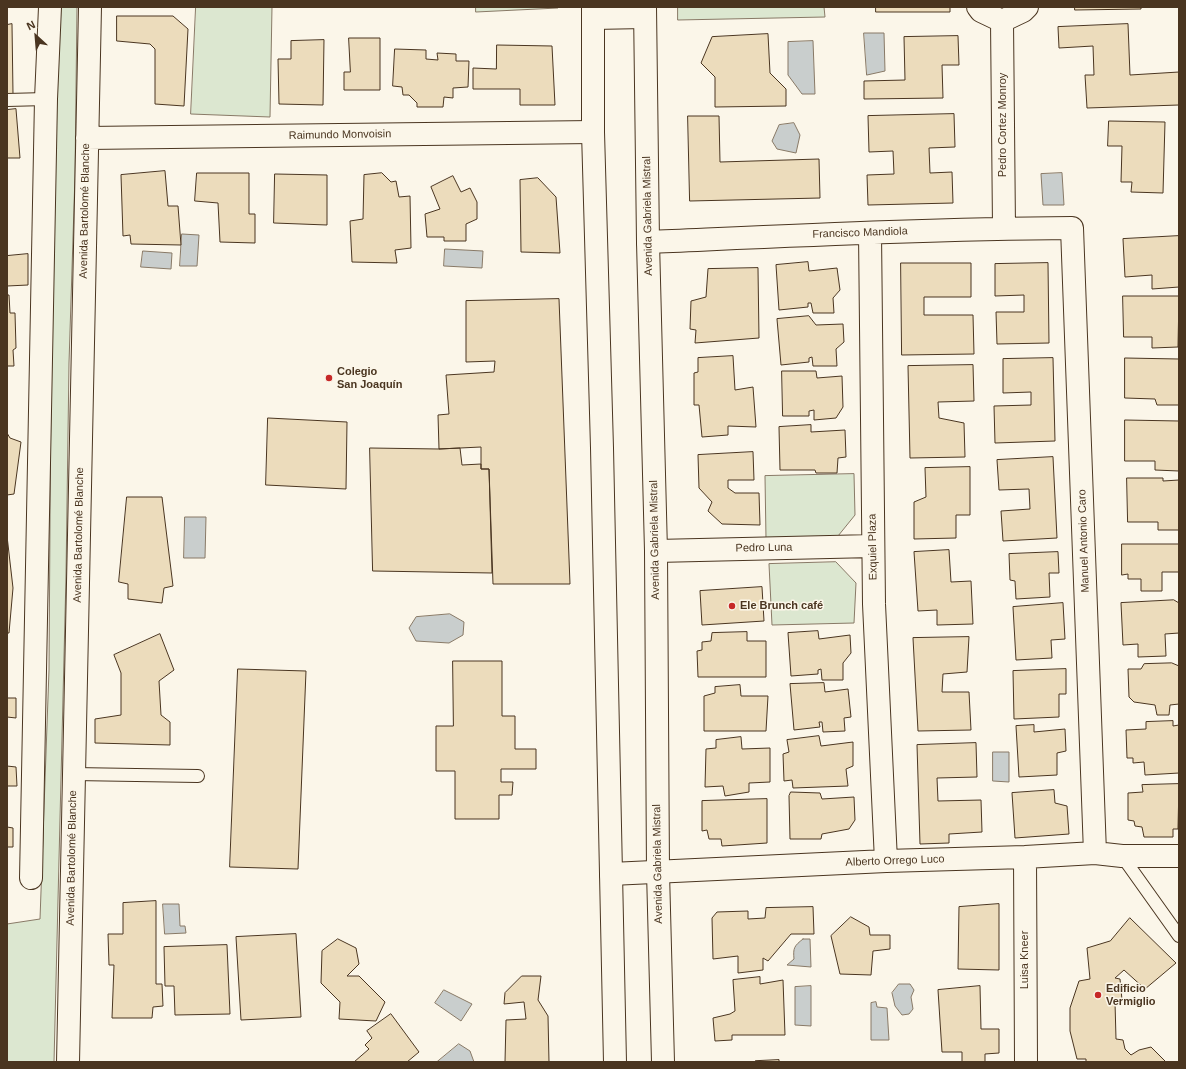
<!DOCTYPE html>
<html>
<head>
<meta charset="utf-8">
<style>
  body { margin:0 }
  #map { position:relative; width:1186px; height:1069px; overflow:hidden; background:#fbf6e9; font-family:Arial,sans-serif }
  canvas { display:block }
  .frame { position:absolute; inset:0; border:8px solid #4a3520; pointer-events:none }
  .north { position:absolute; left:16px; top:16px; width:40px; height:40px; -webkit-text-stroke:3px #fbf6e9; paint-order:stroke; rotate:334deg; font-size:11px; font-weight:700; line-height:16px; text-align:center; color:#4a3520 }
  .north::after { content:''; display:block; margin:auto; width:14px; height:18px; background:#4a3520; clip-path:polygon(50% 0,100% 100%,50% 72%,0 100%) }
</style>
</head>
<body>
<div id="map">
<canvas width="1186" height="1069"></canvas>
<div class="frame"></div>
<div class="north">N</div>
</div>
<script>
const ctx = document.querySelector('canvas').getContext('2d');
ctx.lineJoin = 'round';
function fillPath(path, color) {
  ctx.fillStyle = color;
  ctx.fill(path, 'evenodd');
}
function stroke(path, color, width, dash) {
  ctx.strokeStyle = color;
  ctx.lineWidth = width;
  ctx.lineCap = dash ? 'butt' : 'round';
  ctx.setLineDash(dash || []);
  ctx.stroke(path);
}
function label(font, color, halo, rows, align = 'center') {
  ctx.font = font + ' Arial,sans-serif';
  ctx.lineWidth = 3;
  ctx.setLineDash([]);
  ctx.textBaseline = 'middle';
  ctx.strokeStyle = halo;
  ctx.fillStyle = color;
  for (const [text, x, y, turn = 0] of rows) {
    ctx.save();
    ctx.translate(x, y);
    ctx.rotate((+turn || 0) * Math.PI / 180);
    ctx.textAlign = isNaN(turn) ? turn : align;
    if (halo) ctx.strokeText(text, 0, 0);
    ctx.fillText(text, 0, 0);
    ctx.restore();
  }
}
const green = new Path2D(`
  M59 7H77L75 175 69 363 66 576 54 1062H7V924L40 919 49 670 51 371Z
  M196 7H272L270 117 191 114Z
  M476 7H558V8L476 12Z
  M678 7H824L825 17 678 20Z
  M854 474 855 515 838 536 766 539 765 476Z
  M836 562 856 583 854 623 772 625 769 564Z`);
fillPath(green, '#dce7d0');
stroke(green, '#887966', 1);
const water = new Path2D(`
  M864 33H884L885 71 867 75Z
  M813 41 815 94H802L788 75V42Z
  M794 123 800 135 796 153 777 149 772 141 779 125Z
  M1062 173 1064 205H1043L1041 174Z
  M182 234 199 235 197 266H180Z
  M445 249 483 251 482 268 444 266Z
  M143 251 172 253 171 269 141 267Z
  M185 517H206L205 558H184Z
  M450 614 464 622 463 635 449 643 416 641 409 628 416 617Z
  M993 752H1009V782L993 781Z
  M163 904H179L180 926H185L186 933 165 934Z
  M803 939H810L811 967 787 965 794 959C793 948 794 946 803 939Z
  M899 984H910L914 990 911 997 913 1009 909 1014 902 1015 895 1006 892 993Z
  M811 986V1026L795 1025V987Z
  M444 990 472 1004 461 1021 435 1003Z
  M876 1002 877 1007 887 1008 889 1040H871V1003Z
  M459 1044 470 1051 474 1062H437Z`);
fillPath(water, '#c9cecd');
stroke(water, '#887966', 1);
const building = new Path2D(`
  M876 7H950V12H876Z
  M1075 7H1141V9L1075 10Z
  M117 16H173L188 29 184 106 155 104V49L150 44 117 41Z
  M12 24 13 94 7 95V25Z
  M1128 24 1130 75 1179 72V105L1087 108 1085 75H1094L1093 46 1059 48 1058 27Z
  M768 34 770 73 786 89V106L715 107V77L701 63 712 37Z
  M958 36 959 65H942L943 98 864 99V81L905 80 904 37Z
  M349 38H380V90H344V72H350Z
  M324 40 323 105 279 104 278 59H291V41Z
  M497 45 552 46 555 105H520V89H473V68L496 69Z
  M395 49 426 50V59L438 60 437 53 456 54V61H469L468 87 453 88V98L444 97 443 107H417V103L409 95H403L402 87 393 86Z
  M16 109 20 158H7V110Z
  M954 114 955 147 929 148 930 173 952 172 953 203 868 205 867 175 894 174 893 151 869 152 868 116Z
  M688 116H719L720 162 819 159 820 198 690 201Z
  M1109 121 1165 122 1163 193 1131 192 1132 182H1121L1122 146H1108Z
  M165 171 168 206H178L181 245 131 244 130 235 123 236 121 175Z
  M197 173H249V214H255V243L220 242 218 203 195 201Z
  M382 173 391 182 396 181 399 197 410 196 411 248 395 250 397 263 352 262 350 221 363 219 364 175Z
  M275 174 327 175V225L274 223Z
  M453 176 461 192 470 188 477 202V219L466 224V241H444V237H427L425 214 440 209 431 187Z
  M538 178 556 197 560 253 521 252 520 180Z
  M1179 236V287L1152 289V275L1125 277 1123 239Z
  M28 254V285L7 286V256Z
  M808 262 809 271 837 268 840 290 833 298 834 313H813L811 303H808V307L779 310 776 265Z
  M901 263H971V297H924V315H973L974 354 902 355Z
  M1048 263 1049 343 997 344 996 312H1024V295L995 296V264Z
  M758 268 759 338 695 343 696 330 690 329 691 301 706 297 708 269Z
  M7 295H9L10 313H15L16 348 13 350 14 366H7Z
  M1123 296H1179L1178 347 1152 348V337H1124Z
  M559 299 570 584H493L489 469H481V447L439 449 438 415 449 414 446 375 494 372 495 361 466 362V301Z
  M809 316 816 325 843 324 844 342 836 349 837 366H813L812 357 809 358V362L781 365 777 319Z
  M733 356 735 390 753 387 756 427 728 426V435L702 437 699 405H694V373L698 372V358Z
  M1053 358 1055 441 995 443 994 406 1031 405V392L1003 393V359Z
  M1125 358 1179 359V405H1157L1155 399 1125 398Z
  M973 365 974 401 938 402 939 418 964 423 965 457 910 458 908 366Z
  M782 371H816L817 378 842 376 843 407 836 418 814 420V410L809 411V416H783Z
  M268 418 347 422 346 489 266 485Z
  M1125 420 1179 421V471L1155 470V461H1125Z
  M811 425V432L845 430 846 457 838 458 837 473H816L815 470H780L779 427Z
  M7 433 10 438 21 442 14 494 7 495Z
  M370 448 439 449 460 448 462 465 481 464V469H489L492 573 373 571Z
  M753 452 754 480H728V488L735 493H759L760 525 722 524 708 511 712 502 699 488 698 455Z
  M1053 457 1057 538 1003 541 1001 511 1030 509 1029 489 999 490 997 460Z
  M970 467V515H956V538L914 539V502L926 497 925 468Z
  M1127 478H1163V481L1179 480V530H1158V522H1128Z
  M127 497H162L173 586 164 588 162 603 128 599V584L119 582Z
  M7 536 13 588 9 633H7Z
  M1122 544H1179V572H1162V591H1141V579H1128V574L1122 575Z
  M949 550 951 582 971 581 973 624 937 625V610L918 611 914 552Z
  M1058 552 1059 573H1049L1050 597 1016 599 1015 581 1010 580 1009 554Z
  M762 587 764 621 702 625 700 591Z
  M1174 600 1179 603V633L1165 634 1166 656 1138 657V644L1123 645 1121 603Z
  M1063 603 1065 639 1051 640 1052 658 1016 660 1013 607Z
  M818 631 819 639 850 635 851 653 843 663V680H822L821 669 818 670V674L791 676 788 633Z
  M747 632V641H766V677H698L697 651 702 650V642L711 641 712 633Z
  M160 634 174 670 159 681 161 715 170 722V745L95 743V719L121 715V673L114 655Z
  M969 637 967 672 943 674 942 692H969L971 730 918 731 913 638Z
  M453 661H502V716H515V749H536V769H501V782H513L512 795H499V819H455V771H436V726H453Z
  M1172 663 1179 666V704L1170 705 1169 715H1157L1155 705 1134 702 1129 697 1128 669H1141L1144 664Z
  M238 669 306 671 298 869 230 867Z
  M1066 669V694H1059V717L1014 719 1013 671Z
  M824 683 825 692 848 689 851 717 844 718 845 731 823 732 822 722H819L820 727 794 730 790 684Z
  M740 685 741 696H768L766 731H704V696L715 693V687Z
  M7 698H16V718L7 717Z
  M1173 721V726L1179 725V773L1145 775 1144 762 1133 763V758H1127L1126 730 1146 729V722Z
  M1034 725V732L1065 729 1066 751 1057 753V775L1019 777 1016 726Z
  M819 736 821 746 853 742V766L846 769 848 786 793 788 792 780 784 781 783 754 789 752 787 740Z
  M741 737 742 749 770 748V782L749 783V792L725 796 723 786 705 787 706 749 716 748V740Z
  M976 743 977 777 937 778 938 801 981 800 982 832 949 834V843L920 844 917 745Z
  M7 753V766L16 767 17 786H7Z
  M1179 784 1178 829H1173V837H1144L1142 827 1135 826 1134 821 1128 820V793L1143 792 1142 785Z
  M1054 790 1055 803 1067 806 1069 834 1015 838 1012 793Z
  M791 792 820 793 822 799 854 797 855 820 849 829 822 834 821 839H790L789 796Z
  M767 799V843L722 846 721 839H709L707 830 702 831V801Z
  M7 827 13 828V847H7Z
  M156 901V984H162L163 1006 153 1007 152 1018H112L114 965H109L108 934H123V903Z
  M999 904V970L958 969 959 907Z
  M813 907 814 934H791L768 961 763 958V970L738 973V956L713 959 712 918 717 912 748 911V919L765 918 766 908Z
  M851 917 869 927 870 935H890V949L873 951 871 975 840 974 831 936Z
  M1130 918 1176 963 1145 989 1124 970 1115 978 1120 979 1122 1000 1115 1002 1116 1039 1123 1040 1125 1049 1131 1055 1139 1050 1151 1047 1166 1062H1086V1059H1077L1070 1031V1008L1079 981 1090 979 1087 948 1110 941Z
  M296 934 301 1017 241 1020 236 937Z
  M338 939 356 948 359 964 347 976H359L385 1002 376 1021 339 1019 340 1002 321 983 322 951Z
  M227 945 230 1014 175 1015 174 986H165L164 947Z
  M522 976H541L538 1000 548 1016 549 1062H505L506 1020 526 1019 524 1002 504 1004 505 993Z
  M760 977V984L783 980 785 1035H732V1040L715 1041 713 1018 730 1014 735 1011 733 980Z
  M980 986 981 1029H999V1053L985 1054V1062H962V1052H942L938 990Z
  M391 1014 419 1052 407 1062H354L369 1049 365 1045 372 1038 367 1031Z
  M779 1060V1062H754L755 1061Z`);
fillPath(building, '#ecdcbc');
stroke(building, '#4a3520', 1);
const lane = new Path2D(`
  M7 100 46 99
  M74 774 198 776
  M1122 856 1179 936`);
const street = new Path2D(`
  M978 7 981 11 1002 21
  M593 18 645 17
  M1002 21 1004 228
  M1002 21 1023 11 1027 7
  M87 138 593 132
  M870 233 874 604 886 861
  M648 242C789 236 931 229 1072 228L1095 853
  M656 551 873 546
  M1025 857 1026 1062
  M611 874 886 861 1025 857 1095 853 1122 856H1179
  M31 878 46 99 50 7
  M68 1062 90 7`);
const secondary = new Path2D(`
  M593 7V132L602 448 615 1062
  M645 7 648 242 656 551 658 872 663 1062`);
stroke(lane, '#4a3520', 14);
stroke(street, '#4a3520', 24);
stroke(secondary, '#4a3520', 24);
stroke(lane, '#fbf6e9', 12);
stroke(street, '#fbf6e9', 22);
stroke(secondary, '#fbf6e9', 22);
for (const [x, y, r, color] of [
  [329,378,4,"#c62828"],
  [732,606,4,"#c62828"],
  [1098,995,4,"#c62828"]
]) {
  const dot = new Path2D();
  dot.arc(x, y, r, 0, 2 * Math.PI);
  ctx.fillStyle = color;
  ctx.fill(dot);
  stroke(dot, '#fbf6e9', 1.5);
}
label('11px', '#4a3520', '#fbf6e9', [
  ["Pedro Cortez Monroy",1003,125,-90],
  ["Raimundo Monvoisin",340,135,-1],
  ["Avenida Bartolomé Blanche",85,211,-89],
  ["Avenida Gabriela Mistral",648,216,-91],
  ["Francisco Mandiola",860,233,-2],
  ["Avenida Bartolomé Blanche",79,535,-89],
  ["Avenida Gabriela Mistral",655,540,-91],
  ["Manuel Antonio Caro",1084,541,-92],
  ["Exquiel Plaza",873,547,-91],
  ["Pedro Luna",764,548,-1],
  ["Avenida Bartolomé Blanche",72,858,-89],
  ["Alberto Orrego Luco",895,861,-2],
  ["Avenida Gabriela Mistral",658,864,-91],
  ["Luisa Kneer",1025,960,-90]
]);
label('bold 11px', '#4a3520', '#fbf6e9', [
  ["Colegio",337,372],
  ["San Joaquín",337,385],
  ["Ele Brunch café",740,606],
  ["Edificio",1106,989],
  ["Vermiglio",1106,1002]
], 'left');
</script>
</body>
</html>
